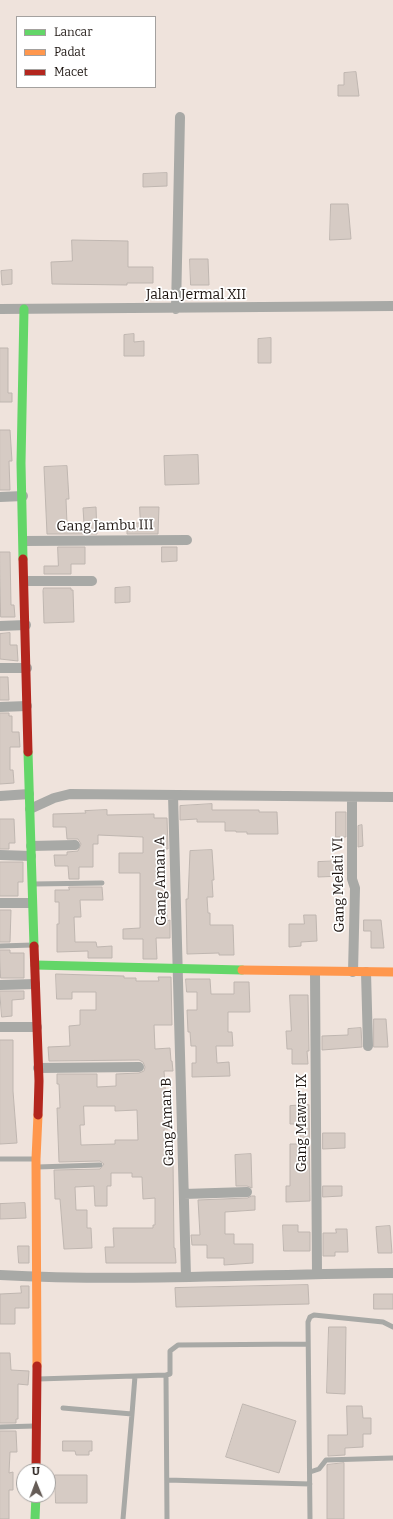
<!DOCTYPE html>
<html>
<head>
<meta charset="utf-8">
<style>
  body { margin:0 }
  #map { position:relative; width:393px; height:1519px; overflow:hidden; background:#efe3dc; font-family:Bitter,serif }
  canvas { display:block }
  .legend { position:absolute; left:16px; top:16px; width:140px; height:72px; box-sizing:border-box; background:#fff; border:1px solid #a4a19f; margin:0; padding:5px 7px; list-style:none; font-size:12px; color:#1b130f }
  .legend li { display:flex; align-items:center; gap:8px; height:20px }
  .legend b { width:20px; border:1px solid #a4a19f }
  .north { position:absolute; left:16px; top:1463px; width:40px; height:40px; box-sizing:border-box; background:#fff; border:1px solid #a4a19f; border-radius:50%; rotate:359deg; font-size:11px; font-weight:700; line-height:16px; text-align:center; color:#1b130f }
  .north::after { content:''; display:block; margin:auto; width:14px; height:18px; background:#655c57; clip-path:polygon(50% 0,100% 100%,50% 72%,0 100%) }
</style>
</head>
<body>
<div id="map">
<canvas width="393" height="1519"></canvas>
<ul class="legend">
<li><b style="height:5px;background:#63d668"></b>Lancar</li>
<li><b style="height:5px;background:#ff974d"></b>Padat</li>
<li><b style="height:5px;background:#b3261e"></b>Macet</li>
</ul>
<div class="north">U</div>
</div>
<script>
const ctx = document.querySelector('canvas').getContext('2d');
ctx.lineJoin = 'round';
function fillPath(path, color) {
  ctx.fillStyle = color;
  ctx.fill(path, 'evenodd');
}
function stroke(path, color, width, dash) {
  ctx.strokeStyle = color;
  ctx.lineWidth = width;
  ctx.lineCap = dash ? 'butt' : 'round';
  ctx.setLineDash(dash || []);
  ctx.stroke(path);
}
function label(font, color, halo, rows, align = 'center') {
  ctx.font = font + ' Bitter,serif';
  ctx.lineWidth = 3.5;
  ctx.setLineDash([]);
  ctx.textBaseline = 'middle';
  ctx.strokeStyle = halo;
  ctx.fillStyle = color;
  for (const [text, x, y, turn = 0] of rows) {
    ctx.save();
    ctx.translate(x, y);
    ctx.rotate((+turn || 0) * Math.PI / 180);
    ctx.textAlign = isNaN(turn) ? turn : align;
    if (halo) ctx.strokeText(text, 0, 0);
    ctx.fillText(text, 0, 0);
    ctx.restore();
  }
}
const building = new Path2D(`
  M356 72 359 96H338V85H344V73Z
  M167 173V186L143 187V174Z
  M331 204H348L351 239 330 240Z
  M72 240 128 241V267H153V283H127V285L52 284 51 262 72 261Z
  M190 259H208L209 285H191Z
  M12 270V284L2 285 1 271Z
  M134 334V342L144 341V356H124V335Z
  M271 338V363H258V339Z
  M0 348H8V393H12V402H0Z
  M0 430H10L12 461H9L10 490H0Z
  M198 455 199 484 165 485 164 456Z
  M67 466 69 499H66L67 524H84L83 508 96 507 97 534H47L44 467Z
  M140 507H159L158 534H127V523H140Z
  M58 547H85V564H71V574H44V566H58Z
  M162 547H177V561L162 562Z
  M0 552H10L11 605H14L15 617H1Z
  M130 587V602L115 603V588Z
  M44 588H71V590H73L74 622 44 623 43 591Z
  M10 633V645H17L18 661 0 659V634Z
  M0 677H8L9 700H0Z
  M0 713H9V716H12V732H19L20 747H10V770H13L14 783 0 784Z
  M212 804V810H259V812H277L278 834H247V832H236V831H225V822H197V819L180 820V806Z
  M107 810V815L154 814V818H167L168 849H165L166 897 167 921 170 920V938H156L157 959H143V939H123V929L140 928V873H119V853H143V837L98 835V844H93V867H79V879H69L68 866H55L54 855H67V852L78 851 81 844 78 839H67L66 827H53V814L86 813 85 811Z
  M336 812H346V837H336Z
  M0 819H14L15 843H9V849H0Z
  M362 825 363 846 358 847V826Z
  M212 850 214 880H212L213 897H207L208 913H210V925H233L234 955H219V953L187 954 186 899H188L190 851Z
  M343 861V876L318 877V862Z
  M0 862H23V882H18V896H0Z
  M69 887H102L103 900H80L81 917H74L75 942H96L97 947 112 946V958H88V951L57 952V924H59V902H55V890H69Z
  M0 910H11L10 942H0Z
  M304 915H316L317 941 301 942V946L289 947V924H304Z
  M364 920H381L384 948H371V931H364Z
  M0 950H10V953H24V978H1Z
  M56 974 124 976V978H136V981H159L158 977H171L172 1025H154L155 1049 170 1048 171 1061H172L173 1071H164L168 1129H164L165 1158H173L174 1248H175L176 1263H106L105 1247H114L113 1228H153V1225H155V1198L143 1199 142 1177H132V1173H111V1186H107V1206H95L94 1186 75 1187 76 1210H87V1228H91L92 1248 64 1249 60 1199H55L54 1170 100 1169 104 1164 100 1161 59 1162 57 1108H60L59 1084H57V1074H97V1087L116 1086V1074L139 1073 144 1071 145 1067 143 1062 139 1060 49 1061 48 1047 70 1046 69 1026 80 1025V1010H96V992H72V999H57ZM84 1106H115V1111L137 1110 138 1140H115V1144L81 1145 80 1125H84Z
  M186 979H210L211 994H234V982H249L250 1012H228V1032H232L233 1046H216L217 1063 229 1062 230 1076 192 1077V1063H196V1046H191L190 1032H188L187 1010H197V992H187Z
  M0 991H24V999L12 1000V1016L2 1017Z
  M290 995H308L309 1051H307L308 1064H292V1049H287L286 1031H291Z
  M374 1019H386L388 1047H374Z
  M361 1028 362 1047 322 1050V1036L348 1035V1029Z
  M0 1040H13V1091L17 1143 0 1144Z
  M309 1105 310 1201 286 1202V1186H290V1144H300V1124H290V1106Z
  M323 1133H345V1148L323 1149Z
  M251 1154 252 1188 247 1186H236L235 1155Z
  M323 1186H342V1196L323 1197Z
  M252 1196H255V1210L225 1212V1234H234V1244H253V1263L224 1265V1258H207V1245H192L191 1235H200L198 1200 247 1198Z
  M25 1203 26 1218 0 1219V1204Z
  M283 1225H298V1232H310V1251H284Z
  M390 1226 392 1253H378L376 1227Z
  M336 1229H347L348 1252H335V1256H323V1233H336Z
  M18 1246H29V1263H19Z
  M308 1285 309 1304 176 1307 175 1288Z
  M21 1286H29V1308H15V1324H0V1294L21 1293Z
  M374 1294H393V1309H374Z
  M329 1327H346L345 1394 327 1393Z
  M0 1353H10L11 1370 29 1371 28 1385 18 1384V1419H16V1423H0Z
  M243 1404 296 1421 279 1473 226 1457Z
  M347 1406H362L363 1418H371V1434H363V1447L345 1448V1455L328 1456V1435H347Z
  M0 1431H16L17 1452H10L9 1473 13 1472V1490H9V1519H0Z
  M63 1441H92V1451H89V1455H76L75 1451H63Z
  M344 1463V1519H327V1465Z
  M55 1475H87V1503H56Z`);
fillPath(building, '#d6cbc4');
stroke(building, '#bfb6b0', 1);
stroke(new Path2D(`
  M33 884 102 883
  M0 946 33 945
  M0 1159H35
  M37 1167 100 1165
  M166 1375 167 1519
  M38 1379 166 1375 170 1374V1351L178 1345 308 1344
  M63 1408 132 1414 123 1519
  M132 1414 135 1376
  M0 1427 35 1426
  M310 1472 319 1469 326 1460 393 1458
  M167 1480 310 1484
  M310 1519 308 1322 310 1317 314 1315 383 1322 393 1327`), '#a8a9a6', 5);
stroke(new Path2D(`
  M0 309 393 306
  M176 309 180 117
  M0 497 23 496
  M24 541 187 540
  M25 581H92
  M0 626 26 625
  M0 668H27
  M0 707 27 706
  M173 795 186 1277
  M0 796 29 794
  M352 797V879L355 888 353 972
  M30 809 54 798 70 794 393 797
  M31 846 75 845
  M0 855 31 856
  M0 903H32
  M315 972 317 1274
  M366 972 368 1046
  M0 985 35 984
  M0 1027H37
  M38 1068 139 1067
  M184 1194 247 1192
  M0 1275C131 1282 262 1274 393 1273`), '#a8a9a6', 10);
stroke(new Path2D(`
  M23 559 21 463 24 309
  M28 752 34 946
  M35 965 242 970
  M35 1519 36 1495`), '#63d668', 9);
stroke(new Path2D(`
  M242 970 393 972
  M37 1366 36 1159 38 1115`), '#ff974d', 9);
stroke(new Path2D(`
  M23 559 28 752
  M34 946 39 1081 38 1115
  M36 1471 37 1366`), '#b3261e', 9);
label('14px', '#1b130f', '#fff', [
  ["Jalan Jermal XII",196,295],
  ["Gang Jambu III",105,526,-1],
  ["Gang Aman A",161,881,-91],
  ["Gang Melati VI",339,885,-91],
  ["Gang Aman B",168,1122,-92],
  ["Gang Mawar IX",302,1123,-90]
]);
</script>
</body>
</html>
